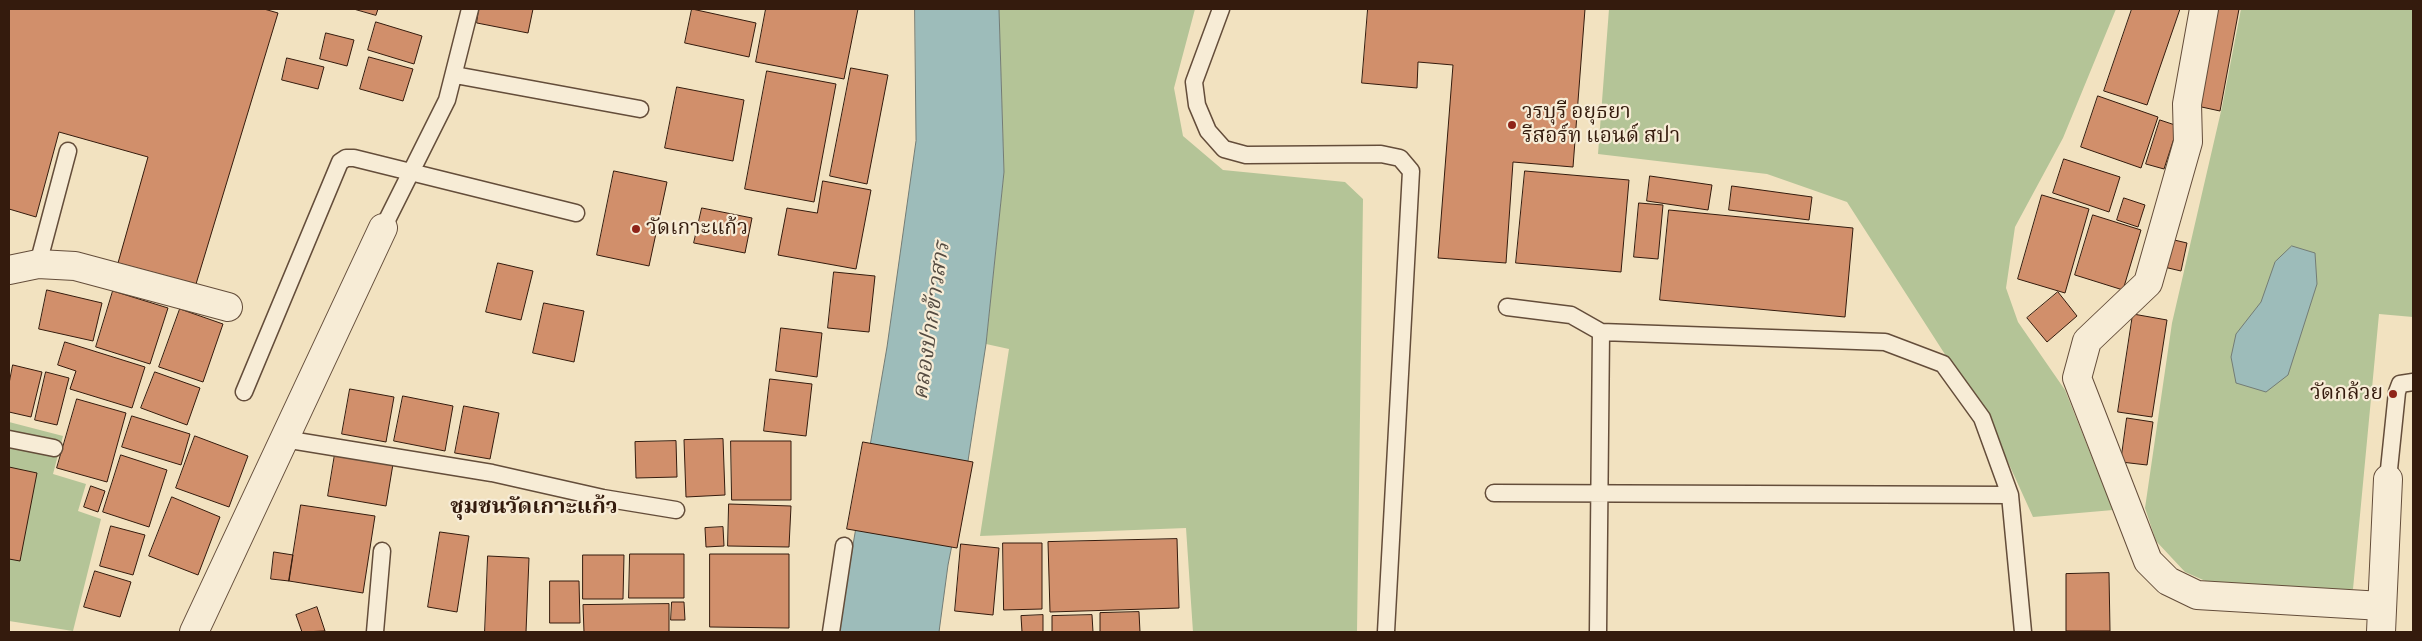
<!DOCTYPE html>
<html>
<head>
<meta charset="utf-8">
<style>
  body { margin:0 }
  #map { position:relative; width:2422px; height:641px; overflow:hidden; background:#f2e2c0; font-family:"IM FELL Double Pica",serif }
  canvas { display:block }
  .frame { position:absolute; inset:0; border:10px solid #341b0d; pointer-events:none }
</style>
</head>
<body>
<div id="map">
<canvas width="2422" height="641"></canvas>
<div class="frame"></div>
</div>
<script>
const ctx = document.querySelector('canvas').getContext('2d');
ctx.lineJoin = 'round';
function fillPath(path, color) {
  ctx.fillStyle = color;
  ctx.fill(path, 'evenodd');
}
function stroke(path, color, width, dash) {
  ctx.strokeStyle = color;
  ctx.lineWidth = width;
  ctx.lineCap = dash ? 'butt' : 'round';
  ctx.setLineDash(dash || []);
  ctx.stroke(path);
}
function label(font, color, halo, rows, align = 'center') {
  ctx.font = font + ' "IM FELL Double Pica","Noto Serif Thai",serif';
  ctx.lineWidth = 4.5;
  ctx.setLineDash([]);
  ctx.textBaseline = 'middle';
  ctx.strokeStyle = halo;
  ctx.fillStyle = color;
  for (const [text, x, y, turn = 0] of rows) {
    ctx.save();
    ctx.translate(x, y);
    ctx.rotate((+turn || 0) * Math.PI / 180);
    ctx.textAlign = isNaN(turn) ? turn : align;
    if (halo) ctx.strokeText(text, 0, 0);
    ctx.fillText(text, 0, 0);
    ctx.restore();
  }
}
fillPath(new Path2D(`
  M999 9H1195L1174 88 1183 136 1223 170 1345 182 1363 199 1357 632H1193L1186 528 980 536 1009 349 986 344 1004 172Z
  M1609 9H2116L2063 138 2015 227 2006 288 2018 322 2065 390 2113 510 2033 517 1993 429 1847 202 1767 174 1598 154Z
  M2241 9H2413V317L2379 314 2353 589 2278 590 2217 586 2185 572 2156 541 2145 508 2172 323 2222 107Z
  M9 422 63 436 53 474 86 484 78 511 101 519 73 631 9 621Z`), '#b4c497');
const water = new Path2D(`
  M915 9H999L1004 172 986 344 966 474 948 565 939 632H838L887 347 916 141Z
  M2292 246 2315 253 2317 284 2288 375 2266 392 2236 383 2231 357 2236 334 2261 302 2275 262Z`);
fillPath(water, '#9dbcba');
stroke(water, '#737c75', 1);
const building = new Path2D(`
  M9 9H264L278 13 196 284 118 263 148 157 59 132 36 217 9 209Z
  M354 9H378L376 15Z
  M479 9H533L528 33 477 23Z
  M692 9 756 23 749 57 685 43Z
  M766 9H858L844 79 756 62Z
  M1368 9H1585L1573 167 1513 162 1506 263 1438 258 1453 65 1418 62 1417 88 1362 83Z
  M2132 9H2180L2147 105 2104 91Z
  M2216 9H2239L2220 111 2197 106Z
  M376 22 422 36 414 64 368 50Z
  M326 33 354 40 347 66 320 59Z
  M369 57 413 69 403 101 360 89Z
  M287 58 324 67 318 89 282 80Z
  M851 68 888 75 867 184 830 176Z
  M767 71 836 84 814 202 745 189Z
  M677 87 744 100 733 161 665 148Z
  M2098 96 2158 117 2141 168 2081 147Z
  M2160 120 2178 126 2164 169 2146 164Z
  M2064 159 2120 177 2109 212 2053 193Z
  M614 171 667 182 649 266 597 255Z
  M1525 171 1629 180 1621 272 1516 263Z
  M1650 176 1712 185 1708 210 1647 201Z
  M823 181 871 190 856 269 778 255 787 208 817 213Z
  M1732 186 1812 197 1809 220 1729 210Z
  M2042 195 2089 209 2065 293 2018 279Z
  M2124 198 2145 205 2138 227 2117 220Z
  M1639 203 1663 205 1658 259 1634 257Z
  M702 208 752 218 745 253 694 243Z
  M1669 210 1853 228 1845 317 1660 300Z
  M2093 215 2141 230 2123 290 2075 275Z
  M2170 239 2187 243 2181 271 2164 267Z
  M498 263 533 271 521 320 486 312Z
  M834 272 875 276 869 332 828 328Z
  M47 290 102 303 93 341 39 329Z
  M113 291 168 308 150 364 96 347Z
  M2058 292 2077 316 2047 342 2027 318Z
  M544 303 584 311 574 362 533 353Z
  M180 309 223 324 203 382 159 367Z
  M2133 314 2167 320 2152 417 2118 412Z
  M781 328 822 333 817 377 776 371Z
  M65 342 145 367 132 408 70 389 76 371 58 365Z
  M13 365 42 372 31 417 9 412V384Z
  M46 372 69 378 57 425 35 420Z
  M155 372 200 388 187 425 141 408Z
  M770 379 812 384 806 436 764 431Z
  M350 389 394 397 386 442 342 434Z
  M403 396 453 406 445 451 394 441Z
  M77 399 126 413 107 482 57 468Z
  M464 406 499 413 490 459 455 453Z
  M132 416 190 434 181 465 122 447Z
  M2127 418 2153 422 2147 465 2121 462Z
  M195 436 248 456 229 507 176 488Z
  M723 439 725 495 686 497 684 440Z
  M676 441 677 477 636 478 635 442Z
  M731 441H791V500H732Z
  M863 442 973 462 957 548 847 529Z
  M335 454 393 464 386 506 328 496Z
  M121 455 167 470 149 527 103 512Z
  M9 467 37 473 20 561 9 559Z
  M91 486 105 491 98 512 84 507Z
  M172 497 220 517 198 575 149 556Z
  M729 504 791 506 789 547 728 546Z
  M301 505 375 516 363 593 289 581Z
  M111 526 145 535 133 575 100 566Z
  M723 527 724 546 706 547 705 528Z
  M440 532 469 536 457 612 428 607Z
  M1177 539 1179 608 1050 612 1048 542Z
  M1003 543H1042V609L1004 610Z
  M961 544 999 548 993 615 955 611Z
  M274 552 293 555 289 581 271 579Z
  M630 554H684V598H629Z
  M710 554H789V628L710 627Z
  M583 555H624L623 599H583Z
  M488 556 529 558 526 632H485Z
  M95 571 131 582 120 617 84 607Z
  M2109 573 2110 631H2066V574Z
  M550 581H579L580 623H550Z
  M672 602H684L685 620H671Z
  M669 604V632H584L583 605Z
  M317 607 325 631 302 632 296 615Z
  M1139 612 1140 632H1100V613Z
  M1043 615V632H1022L1021 616Z
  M1092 615 1093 632H1052V616Z`);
fillPath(building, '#d18f6b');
stroke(building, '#341b0d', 1);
const service = new Path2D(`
  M1221 9 1194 82 1197 105 1208 131 1224 149 1246 155 1381 154 1400 158 1411 171 1386 632
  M455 75 640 109
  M383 228 447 100 470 9
  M38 264 68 151
  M1507 307 1571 315 1601 332
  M244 392 340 162 346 158H354L576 213
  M9 439 54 448
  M284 439 492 473 603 498 676 510
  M2388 479 2397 392 2400 384 2413 382
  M1494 493 2010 495
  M375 632 382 551
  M831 632 844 546
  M1598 632 1601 332 1885 342 1943 364 1982 418 2010 495 2023 632`);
const minor = new Path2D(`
  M2204 9 2187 104 2188 142 2148 283 2087 341 2077 378 2148 561 2168 581 2197 595 2382 606
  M9 270 38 264 75 266 228 307
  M194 632 383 228
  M2381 632 2388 479`);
stroke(service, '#644d3a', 19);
stroke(minor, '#644d3a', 30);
stroke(service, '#f7ecd6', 16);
stroke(minor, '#f7ecd6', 28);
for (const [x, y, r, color] of [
  [1512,125,5,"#8f2418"],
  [636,229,5,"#8f2418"],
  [2393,394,5,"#8f2418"]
]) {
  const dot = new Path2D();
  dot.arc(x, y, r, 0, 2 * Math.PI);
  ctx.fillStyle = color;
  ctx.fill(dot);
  stroke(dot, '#f7ecd6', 2);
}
label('21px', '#341b0d', '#f7ecd6', [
  ["วรบุรี อยุธยา",1522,113],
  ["รีสอร์ท แอนด์ สปา",1522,137],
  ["วัดเกาะแก้ว",646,229],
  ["วัดกล้วย",2383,394,"right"]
], 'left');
label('italic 22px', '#544b41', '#f7ecd6', [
  ["คลองปากข้าวสาร",933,321,-82]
]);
label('bold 22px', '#341b0d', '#f7ecd6', [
  ["ชุมชนวัดเกาะแก้ว",534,508]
]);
</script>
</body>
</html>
